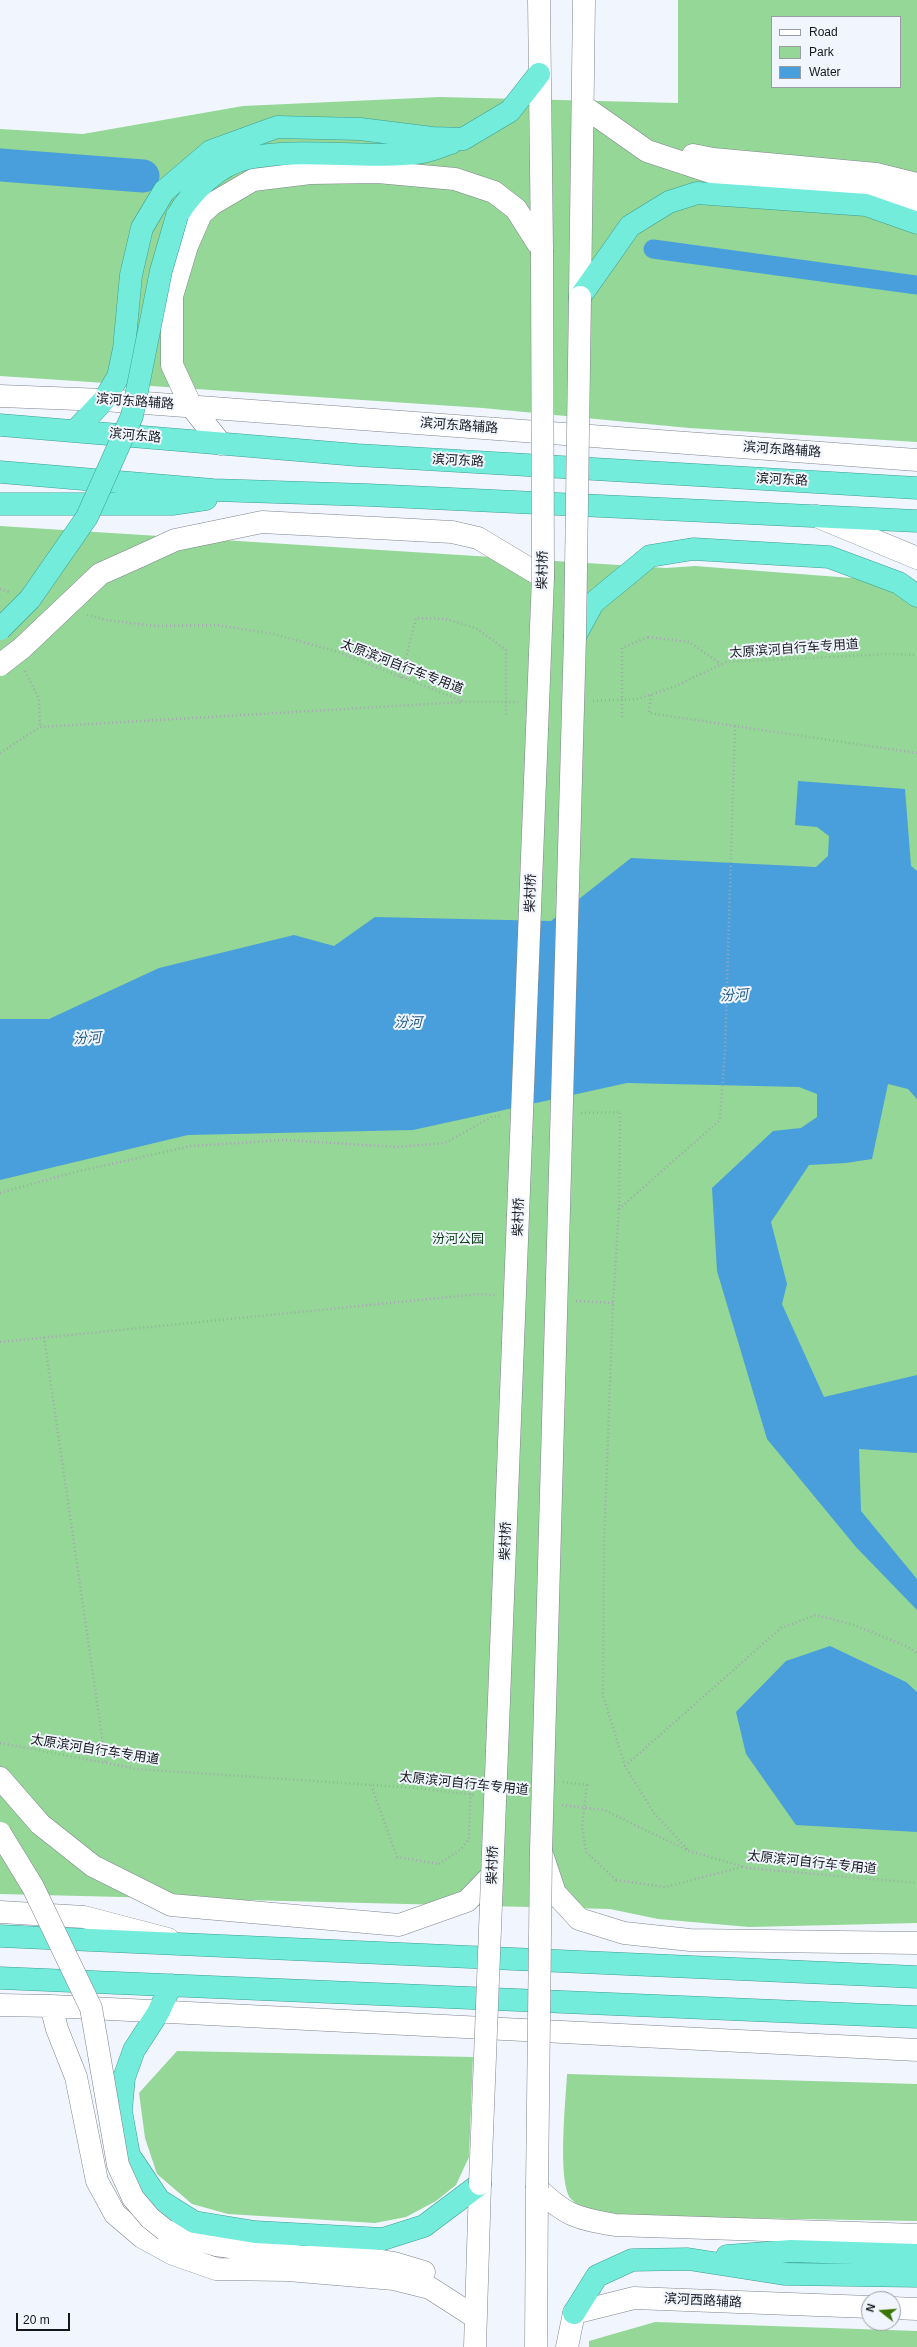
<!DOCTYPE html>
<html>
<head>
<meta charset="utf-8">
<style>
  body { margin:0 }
  #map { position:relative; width:917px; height:2347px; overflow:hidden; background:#f1f5fe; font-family:Arial,sans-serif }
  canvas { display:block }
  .legend { position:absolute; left:771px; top:16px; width:130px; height:72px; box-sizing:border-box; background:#f1f5fe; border:1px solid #999ca3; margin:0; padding:5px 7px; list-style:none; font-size:12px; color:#15171b }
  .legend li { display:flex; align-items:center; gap:8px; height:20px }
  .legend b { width:20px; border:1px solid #999ca3 }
  .north { position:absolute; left:861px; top:2291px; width:40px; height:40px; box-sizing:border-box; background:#f1f5fe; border:1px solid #999ca3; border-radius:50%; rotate:287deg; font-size:11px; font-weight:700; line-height:16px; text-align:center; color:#15171b }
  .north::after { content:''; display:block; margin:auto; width:14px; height:18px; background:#3a7405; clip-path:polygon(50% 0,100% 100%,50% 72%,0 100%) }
  .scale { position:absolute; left:16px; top:2313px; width:54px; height:18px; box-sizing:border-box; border:2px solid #15171b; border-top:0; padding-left:5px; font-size:12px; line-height:14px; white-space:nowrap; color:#15171b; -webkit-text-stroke:3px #f1f5fe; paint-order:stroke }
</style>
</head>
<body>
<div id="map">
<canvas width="917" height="2347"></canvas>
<ul class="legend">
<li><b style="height:5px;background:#fff"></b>Road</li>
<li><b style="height:11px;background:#94d796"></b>Park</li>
<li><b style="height:11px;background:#499fdb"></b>Water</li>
</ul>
<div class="north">N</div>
<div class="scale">20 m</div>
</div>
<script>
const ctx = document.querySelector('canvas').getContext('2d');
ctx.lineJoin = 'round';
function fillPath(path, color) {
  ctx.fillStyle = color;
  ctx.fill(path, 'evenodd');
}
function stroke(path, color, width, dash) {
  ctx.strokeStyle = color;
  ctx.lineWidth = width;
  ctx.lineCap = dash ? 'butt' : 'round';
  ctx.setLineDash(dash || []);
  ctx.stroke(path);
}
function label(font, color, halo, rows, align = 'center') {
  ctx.font = font + ' Arial,"Noto Sans SC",sans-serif';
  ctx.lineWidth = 4;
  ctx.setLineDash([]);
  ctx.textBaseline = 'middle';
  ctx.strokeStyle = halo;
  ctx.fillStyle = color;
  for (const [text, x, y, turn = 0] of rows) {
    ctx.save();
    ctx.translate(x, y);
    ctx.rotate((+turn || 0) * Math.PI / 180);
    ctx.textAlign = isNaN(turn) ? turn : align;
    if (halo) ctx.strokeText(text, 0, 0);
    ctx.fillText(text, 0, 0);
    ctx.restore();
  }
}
fillPath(new Path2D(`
  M678 0H917V442L689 428 483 408 0 376V129L83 134 243 106 440 97 678 103ZM772 17H900V87H772Z
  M0 526 666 568 695 566 917 583V1923L749 1927 658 1919 610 1909 0 1894Z
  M177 2051 473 2057 469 2157 456 2185 436 2201 406 2217 375 2223 228 2214 192 2204 157 2174 145 2138 139 2093Z
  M567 2074 917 2084V2221L613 2216C599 2212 581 2210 571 2199 557 2182 566 2098 567 2074Z
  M655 2322 917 2331V2347H589V2341Z`), '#94d796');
fillPath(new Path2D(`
  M798 781 905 789 911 866 917 871V1099L908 1089 888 1084 872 1159 846 1163 809 1165 771 1222 787 1284 782 1304 824 1397 917 1375V1453L859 1449 861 1511 917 1579V1610L856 1547 767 1439 717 1271 712 1188 773 1131 801 1128 817 1117V1094L799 1087 627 1083 413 1130 188 1135 0 1180V1019H49L159 968 294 935 334 946 375 917 551 921 631 858 816 867 828 856 829 836 817 827 795 825Z
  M830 1646 906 1682 917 1692V1832L796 1825 746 1754 736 1712 786 1661Z`), '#499fdb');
stroke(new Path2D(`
  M653 249 917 285`), '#499fdb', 19);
stroke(new Path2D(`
  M0 165 143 176`), '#499fdb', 33);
const tertiary = new Path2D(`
  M0 396 104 400 917 460`);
const secondary = new Path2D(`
  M539 0 542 250
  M583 106 647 151 732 179 819 183 890 194 917 205
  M693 155 713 159 876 174 917 184
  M580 297 584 0
  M221 444 191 406 172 365V296L187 246 201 214 212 204 253 180 310 173 378 172 455 179 494 192 516 209 542 250
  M816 516 917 558
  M138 557 175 540 262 522 452 532 478 538 543 577
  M0 1778 40 1824 93 1866 171 1905 399 1925 467 1901 492 1875
  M542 1854 555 1893 579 1919 624 1933 690 1940 917 1943
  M0 1912 84 1917 168 1939
  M0 2005 51 2006 917 2050
  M51 2006 57 2029 76 2077 97 2181 115 2214 142 2237 173 2254 216 2269 288 2270 394 2279 430 2288 475 2317
  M537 2188C566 2216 576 2218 615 2225L917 2235
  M165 2230 216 2245 303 2257H358L394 2263 424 2272
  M893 2308 917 2309
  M475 2347 480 2184
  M536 2347 537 2188
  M567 2347 574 2313 634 2298 869 2307`);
const trunk = new Path2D(`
  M177 216C191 192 219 164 248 158 303 147 366 160 422 152 431 151 441 146 451 143
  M580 297 630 226 669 202 697 193 866 205 917 223
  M0 425 357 455 917 488
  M75 431 104 400 118 377 124 349 131 275 142 228 164 191 211 151 277 127 360 129 432 138 463 139 510 111 539 74
  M0 472 213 490 368 495 917 521
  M0 504H172L206 499
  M575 636 593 603 650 556 693 549 829 557 899 583 917 596
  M0 1936 917 1977
  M0 1978 917 2017
  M171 1985 158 2013 134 2050 124 2078 121 2111 129 2155 159 2200 194 2222 255 2232 383 2239 424 2226 480 2184
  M727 2256 791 2251 917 2255
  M574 2313 597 2276 632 2260 688 2259 784 2274 917 2276`);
stroke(tertiary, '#7f848d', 23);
stroke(secondary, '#7f848d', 23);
stroke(trunk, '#3c9e93', 23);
stroke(new Path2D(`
  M0 589 9 592
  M87 615 106 620 156 626 216 625 274 634 338 652 465 702H518
  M648 637 689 642 721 664
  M25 671 39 699 40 727
  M401 678 416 618 446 619
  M651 695 649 713 735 726
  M593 701 638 699 676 686 726 662 888 654 917 655
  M0 753 40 727 462 702
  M581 1113 620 1112 619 1209 613 1303 604 1545 603 1695 625 1766 654 1813 689 1851
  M0 1193 71 1173 191 1146 284 1140 397 1147 445 1143 491 1117 502 1116
  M619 1209 720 1120 725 1049 735 726 917 753
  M576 1301 613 1303
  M44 1337 106 1764
  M0 1342 479 1294 495 1295
  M0 1743 138 1769 416 1788 476 1795
  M625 1766 781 1628 816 1615 854 1625 906 1646 917 1653
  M371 1785 397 1857 439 1864
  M562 1805 604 1810 689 1851 748 1868 917 1883
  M616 1880 665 1887 742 1867`), '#a4a7af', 2.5, [1, 3]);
stroke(tertiary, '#fff', 22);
stroke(secondary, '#fff', 22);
stroke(trunk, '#74ecdc', 22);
const secondaryBridge = new Path2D(`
  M0 665 22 648 100 574 138 557
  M0 1833 33 1887 91 2008 118 2165 133 2198 150 2218 165 2230
  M480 2184 543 577 542 250
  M537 2188 541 1851 575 636 580 297`);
const trunkBridge = new Path2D(`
  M0 629 30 599 87 517 132 416 161 271 177 216`);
stroke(secondaryBridge, '#7f848d', 23, []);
stroke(trunkBridge, '#3c9e93', 23, []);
stroke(new Path2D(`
  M446 619 476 628 506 650V716
  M622 717V648L648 637
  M563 1782 587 1785 582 1826 586 1852 616 1880
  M439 1864 461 1849 469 1839 471 1777H476`), '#a4a7af', 2.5, [1, 3]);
stroke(secondaryBridge, '#fff', 22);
stroke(trunkBridge, '#74ecdc', 22);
label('13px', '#15171b', '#f1f5fe', [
  ["滨河东路辅路",135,402,4],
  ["滨河东路辅路",459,426,4],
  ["滨河东路",135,436,5],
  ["滨河东路辅路",782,450,4],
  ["滨河东路",458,461,3],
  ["滨河东路",782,480,3],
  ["柴村桥",543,570,-89],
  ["太原滨河自行车专用道",794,649,-4],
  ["太原滨河自行车专用道",402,667,21],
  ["柴村桥",531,893,-88],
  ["柴村桥",519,1217,-88],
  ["柴村桥",506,1541,-88],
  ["太原滨河自行车专用道",95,1750,9],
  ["太原滨河自行车专用道",464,1784,6],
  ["太原滨河自行车专用道",812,1863,6],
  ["柴村桥",493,1865,-88],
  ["滨河西路辅路",703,2301,3]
]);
label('13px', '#073d10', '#f1f5fe', [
  ["汾河公园",458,1239]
]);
label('italic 14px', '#1f5c85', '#f1f5fe', [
  ["汾河",734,996,-4],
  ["汾河",408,1023],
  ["汾河",87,1039,-4]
]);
</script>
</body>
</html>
